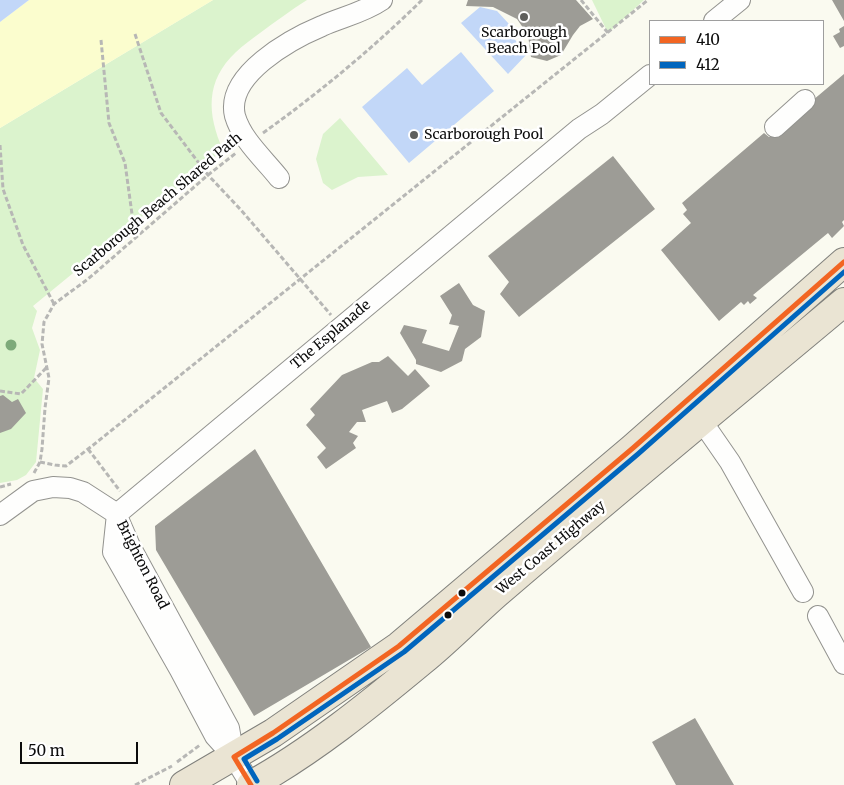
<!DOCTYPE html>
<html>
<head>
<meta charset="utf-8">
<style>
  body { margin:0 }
  #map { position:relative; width:844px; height:785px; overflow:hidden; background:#fafaf0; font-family:Merriweather,serif }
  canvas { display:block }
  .legend { position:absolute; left:649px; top:20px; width:175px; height:65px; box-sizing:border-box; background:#fff; border:1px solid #9e9e9e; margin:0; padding:6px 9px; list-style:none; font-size:15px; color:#0c0c0c }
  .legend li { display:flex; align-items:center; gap:10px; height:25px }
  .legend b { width:25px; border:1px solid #9e9e9e }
  .scale { position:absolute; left:20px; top:742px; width:118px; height:22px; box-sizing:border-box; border:2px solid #0c0c0c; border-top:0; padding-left:6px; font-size:15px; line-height:18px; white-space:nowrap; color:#0c0c0c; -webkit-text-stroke:4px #fff; paint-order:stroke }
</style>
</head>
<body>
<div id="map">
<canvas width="844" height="785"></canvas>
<ul class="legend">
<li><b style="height:6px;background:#f26522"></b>410</li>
<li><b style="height:6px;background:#0065bd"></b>412</li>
</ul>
<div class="scale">50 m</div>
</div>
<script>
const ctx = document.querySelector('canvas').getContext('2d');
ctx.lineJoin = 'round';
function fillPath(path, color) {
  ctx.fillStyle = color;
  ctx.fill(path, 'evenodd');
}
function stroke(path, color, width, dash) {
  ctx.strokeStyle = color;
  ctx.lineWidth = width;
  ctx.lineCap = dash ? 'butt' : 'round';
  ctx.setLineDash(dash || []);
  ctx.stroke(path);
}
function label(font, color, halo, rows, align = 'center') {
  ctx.font = font + ' Merriweather,serif';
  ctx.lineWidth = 5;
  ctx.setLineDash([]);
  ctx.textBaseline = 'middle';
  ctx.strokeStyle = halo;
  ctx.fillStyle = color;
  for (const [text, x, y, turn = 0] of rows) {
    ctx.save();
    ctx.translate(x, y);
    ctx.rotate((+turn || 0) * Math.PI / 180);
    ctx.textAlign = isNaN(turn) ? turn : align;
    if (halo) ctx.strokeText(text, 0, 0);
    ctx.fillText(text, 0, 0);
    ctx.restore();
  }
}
fillPath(new Path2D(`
  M213 0H307C291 10 275 22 260 33 252 39 243 45 236 52 205 81 207 114 223 150L33 306 37 311 32 328 40 350 34 378 43 389 36 462 26 475 17 480 0 483V128Z
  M592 0H644L608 33Z
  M340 118 388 175 358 177 332 190 323 183 316 159 323 134Z`), '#dbf3cd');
fillPath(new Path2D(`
  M29 0H213L0 128V22Z`), '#fbfdce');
fillPath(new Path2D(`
  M0 0H29L0 22Z
  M480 7 497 11 509 24 511 35 527 54 508 74 461 23Z
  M461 52 494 91 409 163 362 107 407 68 422 85Z`), '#c2d7f8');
fillPath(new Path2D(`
  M468 0H576L593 19 580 26 573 35 561 55 547 61 531 57 528 35 517 19 493 7 466 6Z
  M832 0H844V21Z
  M844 26V46L840 48 833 36 840 32 839 29Z
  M844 74V220L842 222 844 226 832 238 828 233 753 295 757 298 750 304 748 301 744 305 741 302 719 321 661 250 691 223 683 214 687 210 682 203 764 133 769 137Z
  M613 156 655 209 519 317 500 294 509 282 488 256Z
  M459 283 473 305 485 311 481 337 465 349 462 361 441 372 416 364V360L400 333 404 325 427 330 422 343 449 351 459 326 449 324 452 315 440 296Z
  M388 356 408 376 415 369 430 386 402 409 392 413 387 401 362 410 366 422H357L349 432 358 436 353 443 356 448 326 469 317 457 326 448 306 425 315 415 310 409 342 375 372 362H379Z
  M3 395 12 402 18 399 26 413 11 429 0 433V396Z
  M255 449 371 647 254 716 156 550 155 526Z
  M695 718 717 756 734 785H676L652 742Z`), '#9d9c96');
const minor = new Path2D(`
  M714 21 740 0
  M775 127 805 100
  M279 178C264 159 242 140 235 116 225 75 291 39 322 26 342 17 363 13 382 0
  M701 420 730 462 803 592
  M117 514 113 552 180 670 215 736 234 757 251 785
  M0 515 33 491 53 487 70 488 83 492 117 514 579 129 602 114 650 75
  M117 516 130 546 229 728 234 757
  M818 616 844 664`);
const highway = new Path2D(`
  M184 785 273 733 399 646 633 448 844 262
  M251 785C311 752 369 705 422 661 448 640 471 616 496 594 611 495 728 399 844 302`);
stroke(minor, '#93938f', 22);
stroke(highway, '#80807c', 30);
stroke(new Path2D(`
  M581 0 608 33
  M135 34 161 113 208 175 241 210 331 315
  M101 40 109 123 125 163 135 236
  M263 133C320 92 372 49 422 0
  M0 145 3 189 23 245 54 304
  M0 391 21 394 47 367
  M88 449 120 491
  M40 462 55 465 66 466 92 446 648 0
  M34 473 40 462 42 449 45 408 49 378 42 344 44 322 54 304 88 279 208 175 236 153
  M0 487 11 484
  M177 762 200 745
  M135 785 172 766`), '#b7b7b5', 3, [5, 2.5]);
stroke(minor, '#fefefd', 20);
stroke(highway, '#eae4d3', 28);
stroke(new Path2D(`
  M251 785 234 757 273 733 399 646 633 448 844 262`), '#f26522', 5);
stroke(new Path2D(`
  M257 781 244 759 277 739 404 652 638 454 844 272`), '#0065bd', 5);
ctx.fillStyle = '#7daa7a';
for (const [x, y] of [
  [11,345]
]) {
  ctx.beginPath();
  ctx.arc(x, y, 5.5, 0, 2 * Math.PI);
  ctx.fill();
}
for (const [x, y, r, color] of [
  [524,17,5,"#5f5f5c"],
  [414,135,5,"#5f5f5c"],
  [462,593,4.5,"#0c0c0c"],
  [448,615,4.5,"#0c0c0c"]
]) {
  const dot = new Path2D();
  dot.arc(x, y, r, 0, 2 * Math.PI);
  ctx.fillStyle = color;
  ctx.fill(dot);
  stroke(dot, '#fff', 2);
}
label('14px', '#0c0c0c', '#fff', [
  ["Scarborough",524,33],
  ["Beach Pool",524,49],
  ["Scarborough Pool",424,135,"left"]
]);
label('14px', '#0c0c0c', '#fff', [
  ["Scarborough Beach Shared Path",158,205,-40],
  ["The Esplanade",331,335,-40],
  ["West Coast Highway",551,548,-40],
  ["Brighton Road",142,565,63]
]);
</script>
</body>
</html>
